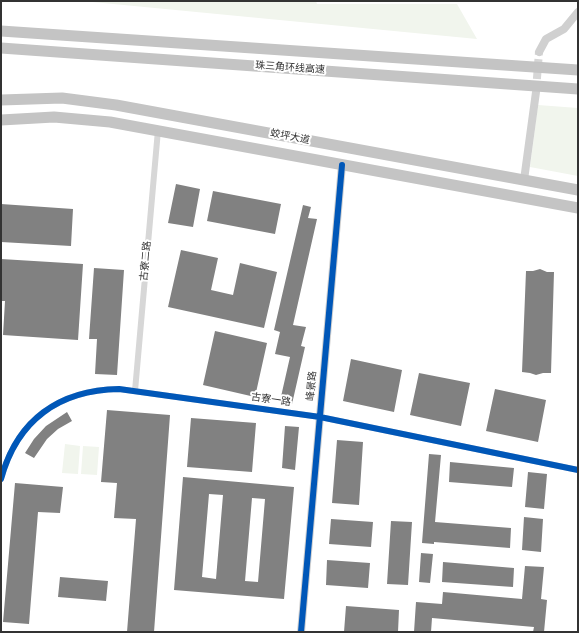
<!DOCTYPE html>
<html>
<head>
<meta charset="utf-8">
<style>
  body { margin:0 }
  #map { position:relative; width:579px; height:633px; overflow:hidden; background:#fff; font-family:"Varela Round",sans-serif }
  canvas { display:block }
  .frame { position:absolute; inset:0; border:2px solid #333; pointer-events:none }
</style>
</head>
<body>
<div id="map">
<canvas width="579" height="633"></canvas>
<div class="frame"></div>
</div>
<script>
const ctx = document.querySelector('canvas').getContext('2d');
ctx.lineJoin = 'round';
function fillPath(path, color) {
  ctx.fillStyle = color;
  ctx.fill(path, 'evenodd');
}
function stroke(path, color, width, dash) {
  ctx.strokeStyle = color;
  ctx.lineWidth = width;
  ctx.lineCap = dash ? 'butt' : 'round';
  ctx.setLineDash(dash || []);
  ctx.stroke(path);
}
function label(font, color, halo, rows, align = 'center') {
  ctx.font = font + ' "Varela Round","Noto Sans SC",sans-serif';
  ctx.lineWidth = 4;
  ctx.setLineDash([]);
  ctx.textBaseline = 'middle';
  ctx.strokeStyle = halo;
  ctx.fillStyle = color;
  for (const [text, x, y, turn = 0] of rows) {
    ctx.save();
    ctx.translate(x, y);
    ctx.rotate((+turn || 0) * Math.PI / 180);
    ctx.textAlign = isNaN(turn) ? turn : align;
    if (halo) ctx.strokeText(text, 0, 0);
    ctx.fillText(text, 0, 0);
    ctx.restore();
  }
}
fillPath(new Path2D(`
  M82 1H316L317 4H457L477 39Z
  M538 105 578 108V176L530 167Z
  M65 444 80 446 78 474 62 473Z
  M83 446 99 447 97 475 81 474Z`), '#f1f5ed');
fillPath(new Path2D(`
  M176 184 200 189 193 227 168 223Z
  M213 191 281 204 275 234 207 221Z
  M1 204 73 209 71 246 1 242Z
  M303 205 311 207 308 218 317 219 293 325 306 327 301 346 305 347 292 404 280 401 290 357 275 354 280 332 274 330Z
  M181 250 218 258 211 290 233 295 240 263 277 272 264 328 168 307Z
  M1 259 83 264 78 340 3 335 5 301H1Z
  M94 268 124 270 117 375 95 374 97 339H89Z
  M540 269 547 272H554L551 373H543L536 375 530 373 522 372 526 271H533Z
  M215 331 267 343 255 397 203 385Z
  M351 359 402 370 394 412 343 401Z
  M419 373 470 383 461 426 410 415Z
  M495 389 546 400 538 442 486 431Z
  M107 410 170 415 154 632H127L136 519 114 518 117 483 101 482Z
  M67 412 72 421 58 429 47 439 34 458 25 453 34 439 46 426Z
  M191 418 256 423 252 472 187 467Z
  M285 426 299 427 295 470 282 468Z
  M337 440 363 442 359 505 332 503Z
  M429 454 441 455 435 522 511 528 510 548 434 542V544L422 543Z
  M450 462 514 468 512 487 449 482Z
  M528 472 547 474 544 509 525 507Z
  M183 477 294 487 284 599 174 590ZM209 494 223 495 216 579 202 577ZM252 498 265 499 258 582 245 581Z
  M15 483 63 487 60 513 38 512 29 624 3 622Z
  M524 517 543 519 541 552 522 550Z
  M331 519 373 522 371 547 329 544Z
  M391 521 412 522 408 585 387 584Z
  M421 553 433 554 430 583 419 582Z
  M327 560 370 563 368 588 326 585Z
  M443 562 514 568 513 587 442 582Z
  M525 566 544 567 541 599 547 600 544 632H533L534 627 432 618 431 632H414L416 602 442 604 443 592 522 599Z
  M60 577 108 581 106 601 58 597Z
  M346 606 399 610 398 632H344Z`), '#818181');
stroke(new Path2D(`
  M536 91 539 52`), '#d6d6d6', 8, [8, 4]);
stroke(new Path2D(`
  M135 391 158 130
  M1 479C17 420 59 390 119 389L320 417 578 470`), '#d7d7d7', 6);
stroke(new Path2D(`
  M539 52 546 39 564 29 578 12
  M524 180 536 92
  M301 632 342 165`), '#d0d0d0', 8);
stroke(new Path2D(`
  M1 31 578 70
  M1 48 578 89
  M1 100 62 98 116 105 578 190
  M1 120 54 117 110 122 578 208`), '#c4c4c4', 11);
stroke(new Path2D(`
  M1 479C17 420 59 390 119 389L320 417 578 470
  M301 632 342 165`), '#0057b8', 6);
label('10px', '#333', '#fff', [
  ["珠三角环线高速",290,68,4],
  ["蛟坪大道",290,137,11],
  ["古寮二路",146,261,-85],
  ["峰景路",312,386,-85],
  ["古寮一路",271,400,8]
]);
</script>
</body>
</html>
